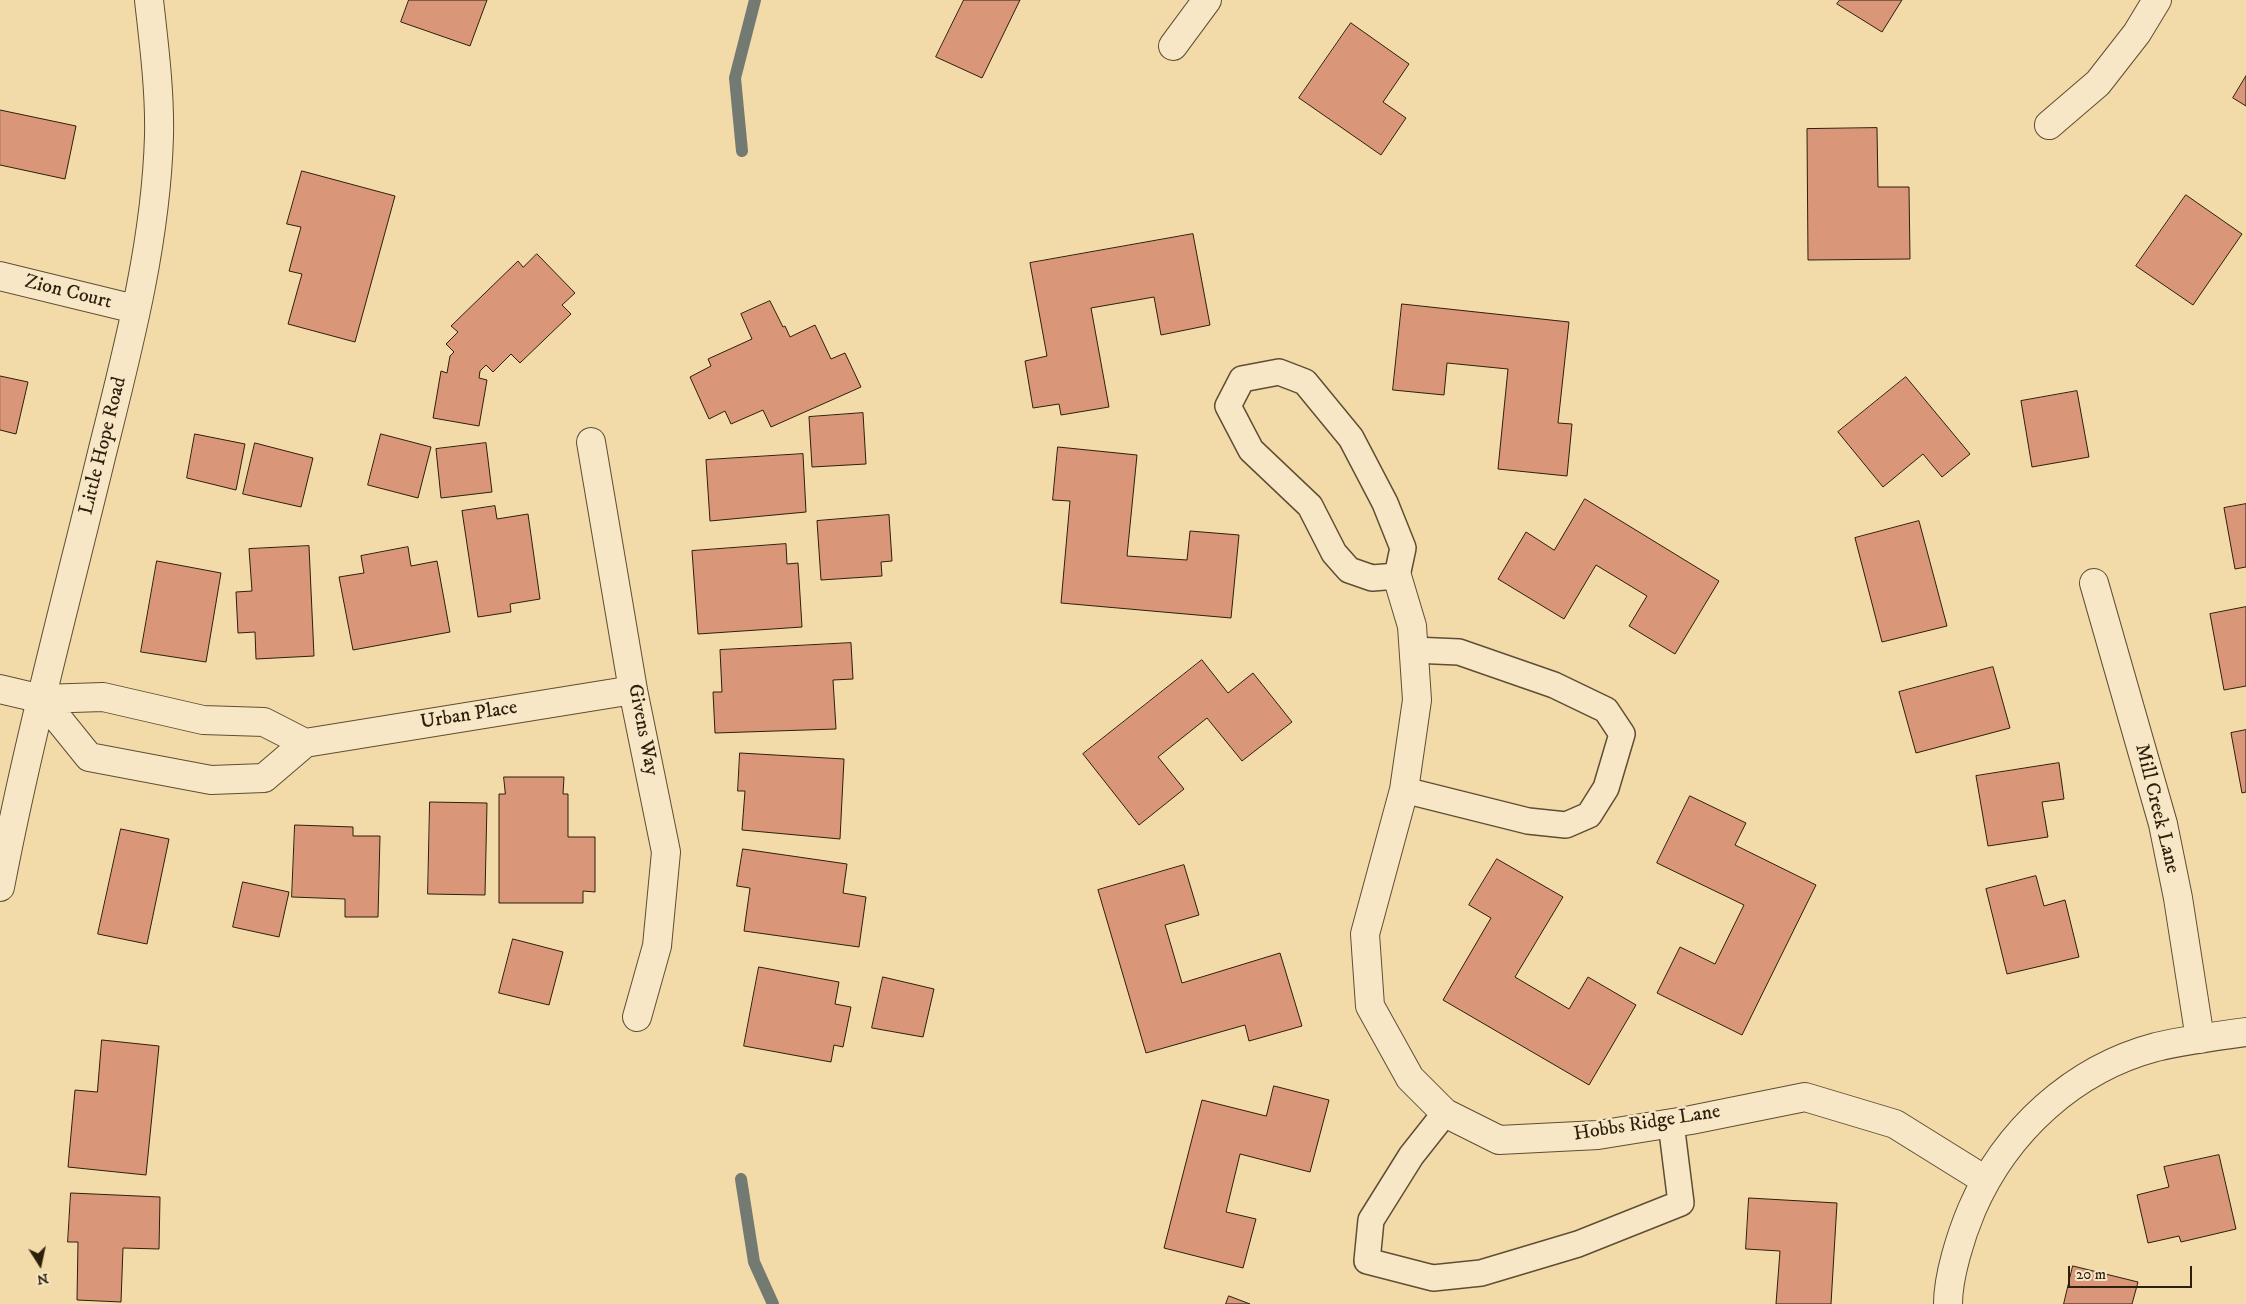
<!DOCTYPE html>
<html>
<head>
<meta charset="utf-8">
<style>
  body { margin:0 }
  #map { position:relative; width:2246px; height:1304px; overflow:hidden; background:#f3daa9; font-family:"IM FELL DW Pica",serif }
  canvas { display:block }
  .north { position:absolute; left:15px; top:1239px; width:50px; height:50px; -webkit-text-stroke:4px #f7e7c7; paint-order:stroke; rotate:170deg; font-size:14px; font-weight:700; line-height:20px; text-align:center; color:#2d1f0c }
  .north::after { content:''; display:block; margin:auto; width:18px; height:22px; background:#2d1f0c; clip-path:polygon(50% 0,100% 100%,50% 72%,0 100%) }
  .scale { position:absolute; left:2068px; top:1266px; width:124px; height:22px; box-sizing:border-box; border:2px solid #2d1f0c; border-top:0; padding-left:6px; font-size:15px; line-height:18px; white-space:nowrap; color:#2d1f0c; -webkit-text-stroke:4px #f7e7c7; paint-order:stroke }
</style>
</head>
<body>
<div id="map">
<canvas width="2246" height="1304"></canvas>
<div class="north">N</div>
<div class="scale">20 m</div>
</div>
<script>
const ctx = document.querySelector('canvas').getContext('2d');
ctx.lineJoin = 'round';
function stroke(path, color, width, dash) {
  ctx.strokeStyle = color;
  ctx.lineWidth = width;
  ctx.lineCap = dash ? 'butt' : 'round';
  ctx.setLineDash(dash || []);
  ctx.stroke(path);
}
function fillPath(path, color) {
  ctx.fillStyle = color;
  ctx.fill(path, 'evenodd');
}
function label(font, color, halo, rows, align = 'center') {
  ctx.font = font + ' "IM FELL DW Pica",serif';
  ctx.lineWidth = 5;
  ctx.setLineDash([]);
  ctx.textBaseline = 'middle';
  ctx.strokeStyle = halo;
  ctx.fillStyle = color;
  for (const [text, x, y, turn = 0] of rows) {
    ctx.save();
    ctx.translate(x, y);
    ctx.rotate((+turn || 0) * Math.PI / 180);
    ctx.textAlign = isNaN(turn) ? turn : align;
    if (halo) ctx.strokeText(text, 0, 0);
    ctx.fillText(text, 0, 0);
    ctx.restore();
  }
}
stroke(new Path2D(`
  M742 151 735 78 755 0
  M741 1179 754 1262 773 1304`), '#737a71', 12);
const building = new Path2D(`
  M409 0H487L470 46 401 22Z
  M964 0H1020L982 78 936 57Z
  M1840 0H1902L1882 32 1837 4Z
  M1351 23 1409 64 1383 102 1406 118 1381 155 1299 98Z
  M2246 76V106L2233 98Z
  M0 110 76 126 65 179 0 165Z
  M1877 128 1878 187H1909L1910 259 1808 260 1807 129Z
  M302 171 395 196 355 342 288 324 302 274 289 271 301 227 287 224Z
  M2186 195 2242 234 2193 305 2136 266Z
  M1193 234 1210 325 1161 335 1154 297 1091 308 1109 407 1061 415 1059 404 1033 408 1025 361 1047 356 1030 263Z
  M537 254 575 293 562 305 571 314 520 363 511 354 493 372 486 365 480 371 479 378 487 380 479 426 433 418 441 371 447 373 450 356 454 352 446 344 458 332 451 326 518 261 523 267Z
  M770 301 783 327 785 326 790 337 815 325 831 359 845 353 861 387 771 427 763 410 731 424 725 411 709 419 690 377 711 366 708 359 752 339 741 314Z
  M1402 304 1569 322 1558 423 1572 424 1567 476 1498 469 1508 369 1447 363 1444 395 1393 390Z
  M0 376 28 382 16 434 0 430Z
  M1906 377 1970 454 1942 477 1923 454 1883 487 1838 432Z
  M2077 391 2089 457 2032 467 2021 401Z
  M863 413 866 464 812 467 809 417Z
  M195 434 245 444 236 490 187 478Z
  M381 434 431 447 418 498 368 485Z
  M255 443 313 458 301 507 243 494Z
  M486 443 492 492 441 498 436 449Z
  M1058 447 1137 455 1127 556 1187 560 1190 531 1239 535 1231 618 1061 603 1070 501 1053 500Z
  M803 454 806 512 710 521 706 460Z
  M1585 499 1719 581 1675 654 1629 626 1647 596 1596 565 1564 619 1498 579 1526 532 1554 550Z
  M2246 504V567L2235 569 2224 508Z
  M495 506 497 519 528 514 540 599 510 604 511 612 478 617 462 511Z
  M889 515 892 561 881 562 882 576 821 580 817 521Z
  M1919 521 1947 626 1882 642 1855 538Z
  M786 544 787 564 798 563 802 627 698 634 692 551Z
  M309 546 314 656 256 659 255 632 238 633 236 592 252 591 249 549Z
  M408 547 411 566 437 561 450 632 353 650 339 577 364 573 361 556Z
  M157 561 221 573 206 662 141 652Z
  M2246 607V686L2224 690 2210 614Z
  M851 643 853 679 833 680 836 729 715 733 713 692H722L720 650Z
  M1202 660 1228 693 1253 673 1292 722 1242 761 1207 718 1158 757 1184 789 1139 825 1083 754Z
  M1993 667 2010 728 1916 753 1899 692Z
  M2246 730V792L2242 793 2231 733Z
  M740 753 844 759 840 839 742 830 745 791H738Z
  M2059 763 2064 799 2042 802 2048 837 1988 846 1976 776Z
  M504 777H564L563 794H568V837H595V892L583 891V903H499V794H505Z
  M1690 796 1746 823 1735 845 1816 885 1742 1035 1657 993 1680 947 1715 964 1744 905 1657 863Z
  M430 802 487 803 485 895 428 894Z
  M295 825 353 827V836H380L378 917H345V899L292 897Z
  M121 829 169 839 147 944 98 934Z
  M743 849 847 864 843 893 866 897 859 947 744 931 750 888 737 886Z
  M1497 859 1563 897 1515 977 1569 1009 1588 977 1636 1005 1589 1085 1443 1000 1491 918 1469 905Z
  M1184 865 1199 915 1165 925 1182 983 1280 953 1302 1026 1249 1041 1245 1025 1146 1053 1098 890Z
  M2036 876 2044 906 2065 900 2079 957 2007 974 1986 889Z
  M243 882 289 892 279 937 233 927Z
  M513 939 563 952 549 1005 499 993Z
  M759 967 839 982 835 1004 851 1007 843 1047 834 1045 831 1062 744 1046Z
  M883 977 934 989 923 1037 872 1028Z
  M102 1040 159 1046 146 1175 68 1167 75 1090 97 1092Z
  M1274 1086 1329 1100 1310 1172 1240 1154 1226 1212 1256 1219 1243 1268 1164 1248 1202 1100 1266 1116Z
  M2219 1155 2236 1229 2181 1242 2179 1236 2148 1243 2137 1195 2169 1187 2164 1167Z
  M71 1193 160 1197 159 1249 123 1248 121 1302 77 1300 78 1242H68Z
  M1749 1198 1837 1203 1831 1304H1776L1780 1251 1746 1249Z
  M2073 1266 2138 1282 2132 1304H2064Z
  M1229 1296 1250 1304H1226Z`);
fillPath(building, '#d99678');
stroke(building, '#2d1f0c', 1);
const lane = new Path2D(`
  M1279 372 1305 382 1351 438 1385 503 1403 548 1397 576 1372 578 1349 570 1334 553 1310 506 1251 450 1228 406 1242 379Z
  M1404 790 1528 821 1566 825 1589 815 1606 788 1622 734 1606 710 1554 685 1459 652 1413 650
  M1445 1113 1411 1156 1371 1220 1367 1261 1433 1278 1481 1273 1578 1244 1681 1203 1671 1123`);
const street = new Path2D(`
  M1173 46 1207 0
  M2049 125 2098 83 2137 33 2157 0
  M0 276 135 309
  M591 442 633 690 666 852 657 946 637 1017
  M1397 576 1412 626 1417 700 1404 790 1365 934 1370 1006 1410 1078 1445 1113 1499 1140 1598 1135 1691 1120 1805 1097 1895 1124 1985 1180
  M2094 583 2163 824 2178 898 2200 1039
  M0 689 42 699 103 697 203 720 264 722 305 743 264 778 211 780 89 757 42 699
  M305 743 633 690
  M0 887C28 741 67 597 102 453 128 349 156 243 159 136 160 91 154 45 149 0
  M1948 1304C1948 1276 1961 1235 1972 1209 2006 1131 2073 1069 2156 1047 2186 1040 2216 1036 2246 1032`);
stroke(lane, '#5e4e33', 28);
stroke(street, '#5e4e33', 30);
stroke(lane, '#f7e7c7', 25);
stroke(street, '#f7e7c7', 28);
label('20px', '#2d1f0c', '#f7e7c7', [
  ["Zion Court",68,293,14],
  ["Little Hope Road",104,446,-76],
  ["Urban Place",469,716,-9],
  ["Givens Way",642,730,79],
  ["Mill Creek Lane",2156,809,76],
  ["Hobbs Ridge Lane",1647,1124,-9]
]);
</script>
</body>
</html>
